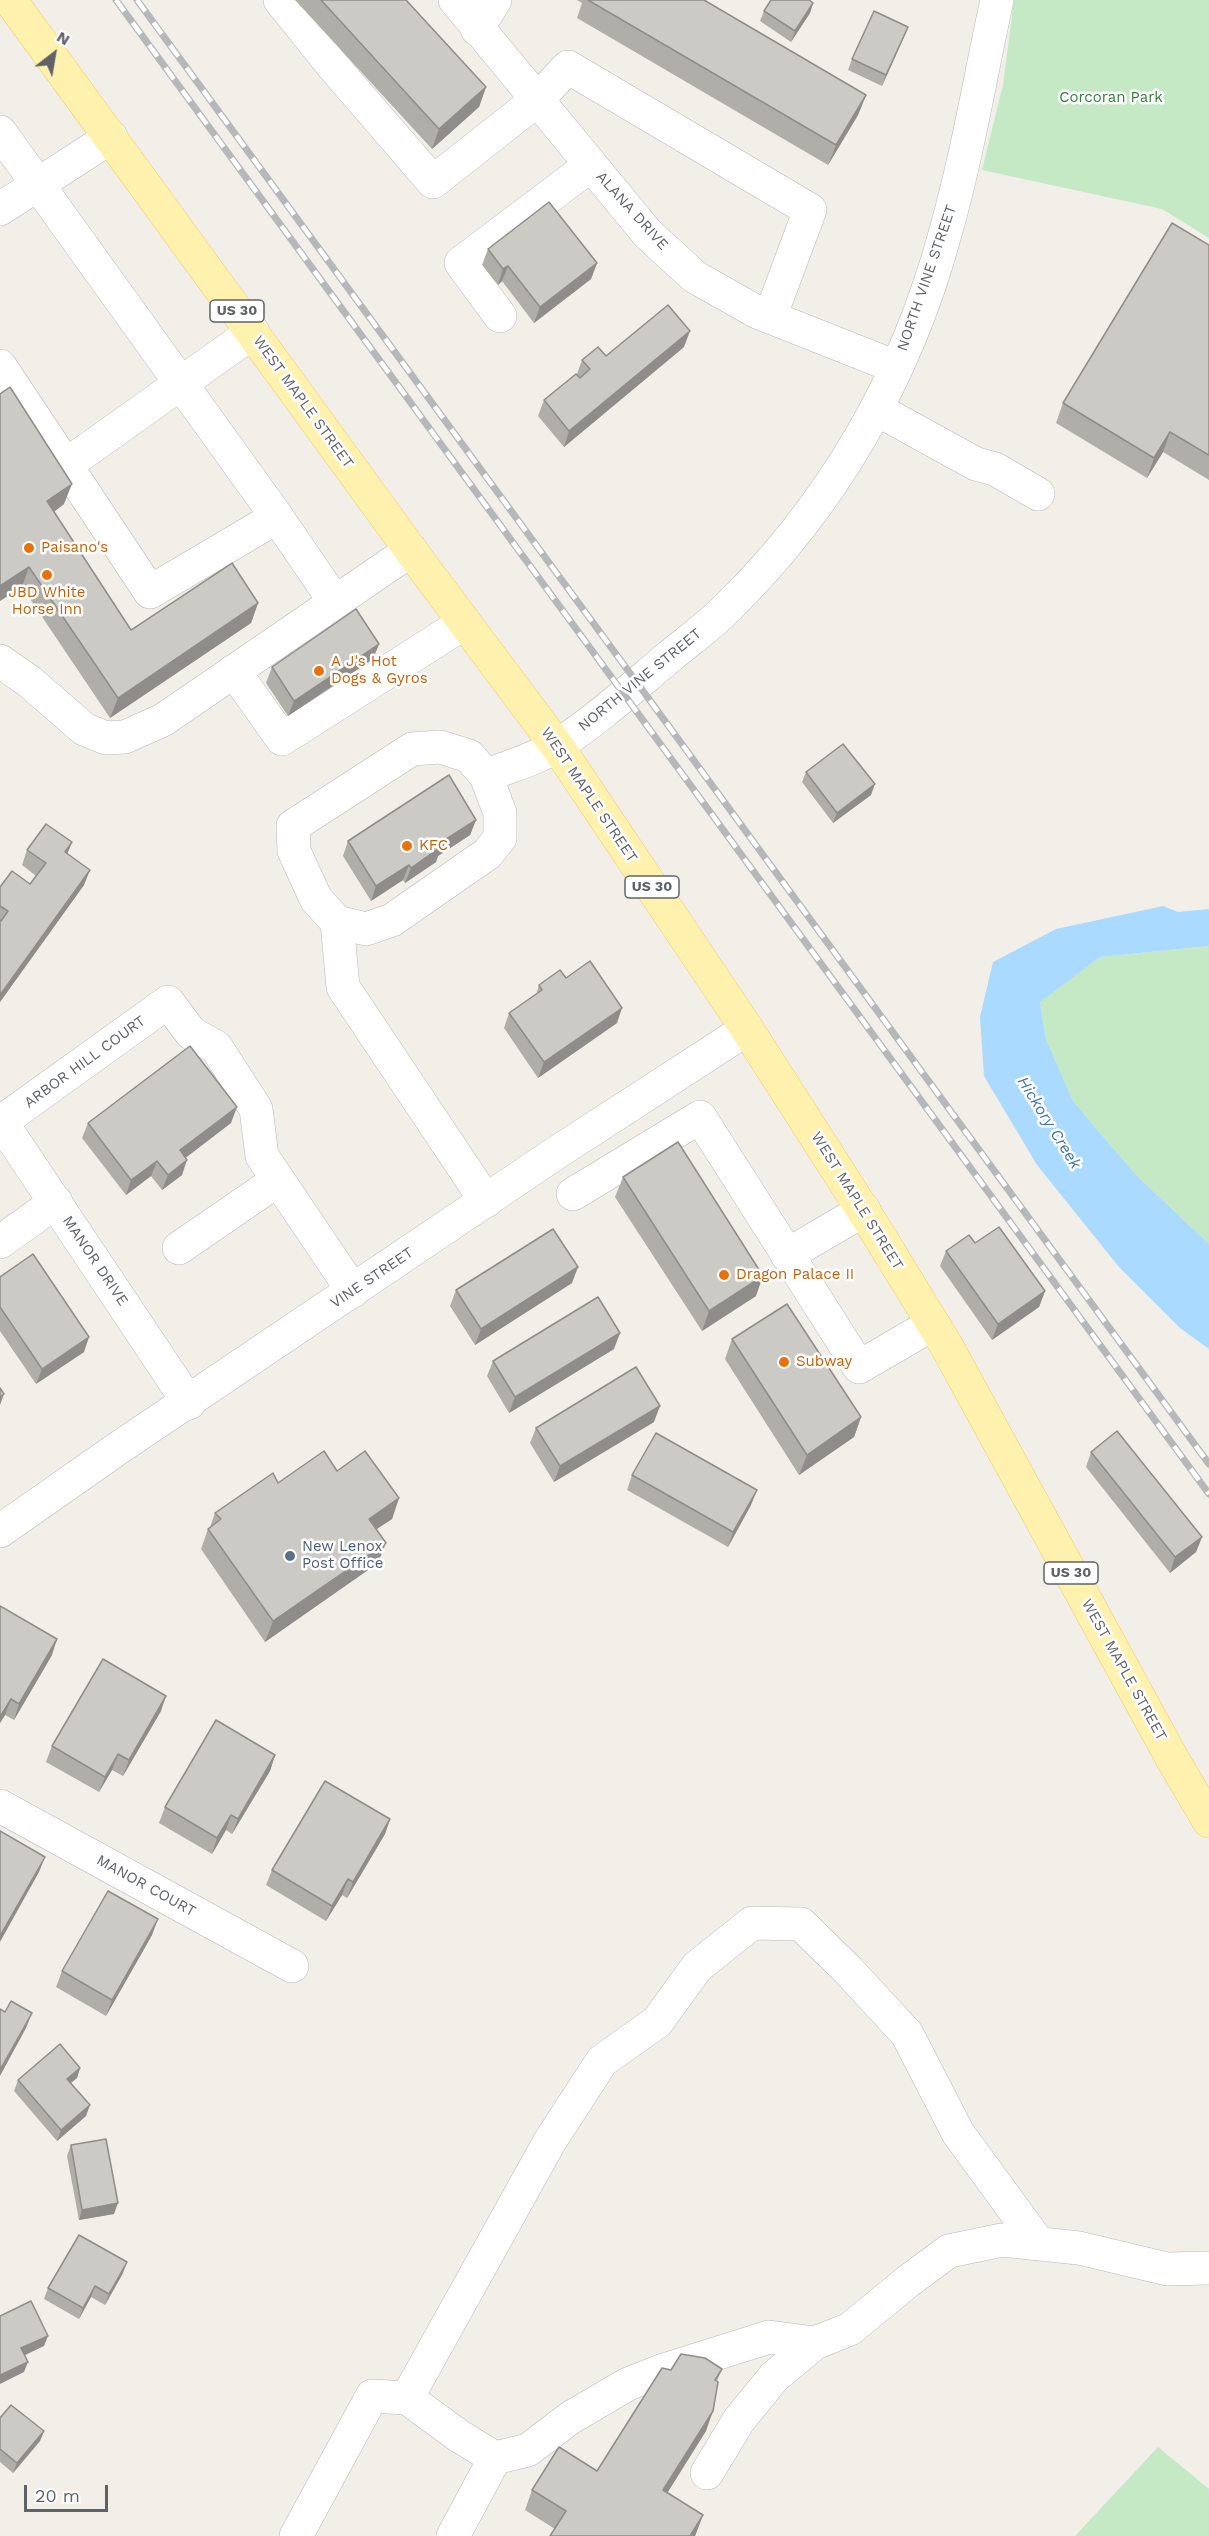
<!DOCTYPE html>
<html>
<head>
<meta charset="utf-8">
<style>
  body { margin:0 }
  #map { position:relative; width:1209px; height:2536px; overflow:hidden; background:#f1efe8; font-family:"Work Sans",sans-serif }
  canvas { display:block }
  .north { position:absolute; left:24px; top:24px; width:60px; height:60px; -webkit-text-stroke:4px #fff; paint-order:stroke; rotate:31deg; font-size:16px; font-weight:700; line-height:24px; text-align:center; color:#5f6368 }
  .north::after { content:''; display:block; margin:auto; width:21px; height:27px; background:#5f6368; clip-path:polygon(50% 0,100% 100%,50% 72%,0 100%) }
  .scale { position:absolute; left:24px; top:2485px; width:84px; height:27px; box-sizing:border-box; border:3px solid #5f6368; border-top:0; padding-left:8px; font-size:18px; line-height:21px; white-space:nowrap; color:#5f6368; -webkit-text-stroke:4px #fff; paint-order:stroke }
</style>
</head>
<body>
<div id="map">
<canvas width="1209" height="2536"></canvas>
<div class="north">N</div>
<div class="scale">20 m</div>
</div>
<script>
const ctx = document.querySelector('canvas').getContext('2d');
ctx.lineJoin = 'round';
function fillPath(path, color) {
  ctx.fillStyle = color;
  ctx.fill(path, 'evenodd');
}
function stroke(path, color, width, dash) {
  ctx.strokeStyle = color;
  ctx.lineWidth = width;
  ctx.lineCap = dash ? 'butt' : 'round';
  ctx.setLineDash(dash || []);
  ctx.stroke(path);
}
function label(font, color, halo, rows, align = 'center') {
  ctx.font = font + ' "Work Sans",sans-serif';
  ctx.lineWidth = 5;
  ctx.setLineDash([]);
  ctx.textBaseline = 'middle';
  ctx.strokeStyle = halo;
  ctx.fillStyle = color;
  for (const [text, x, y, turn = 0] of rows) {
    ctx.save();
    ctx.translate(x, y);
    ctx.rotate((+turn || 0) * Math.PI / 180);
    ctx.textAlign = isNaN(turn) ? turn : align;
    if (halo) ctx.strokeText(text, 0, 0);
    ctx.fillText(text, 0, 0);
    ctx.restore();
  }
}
fillPath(new Path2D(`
  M1014 0H1209V238L1162 209 982 170 1003 85Z
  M1209 946V1244L1136 1175 1073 1101 1046 1039 1040 1001 1100 957Z
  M1158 2447 1209 2489V2536H1075Z`), '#c5e8c5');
fillPath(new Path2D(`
  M1163 906 1178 912 1209 909V946L1100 957 1040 1002 1046 1039 1073 1101 1136 1175 1209 1244V1349L1180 1328 1119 1267 1037 1165 984 1076 980 1017 993 962 1056 929Z`), '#aadaff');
const minor = new Path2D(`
  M280 0 332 65 433 182 537 100 568 67 810 210 770 317
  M455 0 648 234 695 277 757 312 896 367
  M477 29 495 0
  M0 132 277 517 150 592 0 366
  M0 209 111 137
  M500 316 461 263 591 165
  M876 409 976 464 995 469 1038 494
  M66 465 253 332
  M277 517 335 602
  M0 661 30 682 84 729 106 738 125 737 163 720 411 550
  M234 671 282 739 464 623
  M440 747 469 756 486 776 500 813V838L487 854 392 920 366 929 337 922 316 899 294 851 293 826 412 749Z
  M486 776C509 766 537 759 558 745 597 720 633 687 669 657 688 641 708 627 725 610 832 506 906 378 945 234 967 157 980 78 997 0
  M337 922 343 987 486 1201
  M0 1120 189 1403
  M1 1122 168 1002 191 1033 216 1047 256 1109 262 1156 353 1291
  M573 1194 700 1117 859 1367 933 1324
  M0 1242 56 1202
  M179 1248 278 1180
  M787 1255 864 1210
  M0 1531 117 1449 556 1153 747 1029
  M0 1806 292 1966
  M407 2398 550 2141 602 2061 657 2022 697 1967 752 1923 801 1924 848 1970 907 2034 958 2133 1039 2244
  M707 2473 739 2420 774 2377 815 2343 850 2329 907 2282 949 2251 1002 2240 1079 2248 1167 2269 1209 2268
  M296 2536 372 2396 407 2398 459 2436 495 2458 528 2450 570 2418 628 2384 661 2371 769 2337 815 2343
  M453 2536 495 2458`);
const major = new Path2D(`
  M10 0 420 563 557 746 747 1029 875 1229 946 1345 1173 1760 1209 1821`);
stroke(minor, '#b5b8bc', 34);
stroke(major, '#f2c960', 34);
stroke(minor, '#fff', 33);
stroke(major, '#fff2af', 33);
const rail = new Path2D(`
  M116 0 1209 1494
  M137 0 1209 1464`);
stroke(rail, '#b6b7b8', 7);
stroke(rail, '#fff', 4.5, [14]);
fillPath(new Path2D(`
  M295 0H406L486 87 479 107 432 149Z
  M577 0H704L866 95 858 115 828 165 577 18 582 3Z
  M813 3 810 13 791 42 760 21 764 11Z
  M904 37 882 86 848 70 852 59Z
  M1209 245V480L1163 452 1147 478 1056 423 1063 403Z
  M488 249 597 263 591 279 534 323 502 281 498 285 482 265Z
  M684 347 564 447 538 416 544 400 577 374 582 360Z
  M0 394 64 504 54 512 131 630 258 603 251 623 110 718 22 587Z
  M379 644 373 659 288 716 266 683 272 667Z
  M806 772 871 795 833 823 802 782Z
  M476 820 470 835 438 856 436 862 405 883 403 880 371 901 343 856 348 841Z
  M72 842 67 854 84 885 0 1002V887L30 884 36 876 22 865 27 850Z
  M566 978 617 1023 538 1078 504 1028 509 1013 536 995 539 985Z
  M88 1123H231L186 1157 182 1175 162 1190 151 1176 126 1195 82 1138Z
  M623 1177 756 1296 702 1331 615 1197Z
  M975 1243 1045 1291 1039 1307 992 1340 940 1266 946 1251Z
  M0 1277 84 1352 36 1384 0 1331Z
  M572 1283 475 1345 450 1306 456 1290Z
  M732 1339 861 1417 854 1437 799 1475 725 1359Z
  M614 1349 509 1413 487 1376 493 1361Z
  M654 1422 554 1482 530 1443 536 1428Z
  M1091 1452 1202 1537 1196 1552 1170 1573 1086 1467Z
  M337 1471 399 1498 392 1519 376 1529 378 1563 265 1642 201 1549 208 1529 210 1527 215 1513 278 1483Z
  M632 1475 751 1505 728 1547 627 1490Z
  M0 1606 52 1655 14 1720 5 1715 0 1723Z
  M161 1711 123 1776 112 1770 99 1792 46 1762 52 1746Z
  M275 1755 270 1771 232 1834 226 1830 212 1854 159 1823 165 1807Z
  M390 1819 385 1834 347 1898 342 1895 326 1921 266 1885 272 1870Z
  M152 1935 106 2016 56 1987 62 1971Z
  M80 2068 77 2078 71 2083 86 2116 57 2141 14 2091 18 2080Z
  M71 2145 114 2214 79 2220 67 2156Z
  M123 2273 105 2305 91 2297 79 2319 44 2299 48 2288Z
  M722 2369 717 2381 706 2431 667 2493 703 2515 695 2536H550L555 2529 525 2510 532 2490 597 2471 671 2370Z
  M0 2418 44 2431 40 2441 13 2473 0 2462Z`), '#afaea9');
fillPath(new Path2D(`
  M813 3 810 13 791 42 795 31Z
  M908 27 904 37 882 86 886 75Z
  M486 87 479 107 432 149 439 129Z
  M866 95 858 115 828 165 836 145Z
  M597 263 591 279 534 323 540 307Z
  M508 266 502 281 498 285 503 269Z
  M690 331 684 347 564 447 569 431Z
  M1170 432 1163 452 1147 478 1154 458Z
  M72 484 64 504 40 522 47 501Z
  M29 567 22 587 0 601V586Z
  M258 603 251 623 110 718 118 698Z
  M379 644 373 659 288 716 294 701Z
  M875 784 871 795 833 823 837 813Z
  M476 820 470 835 438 856 436 862 405 883 411 868 440 843Z
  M72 842 66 857 65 852Z
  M409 865 403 880 371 901 376 886Z
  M90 870 84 885 0 1002V995Z
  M622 1008 617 1023 538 1078 544 1062Z
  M237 1107 231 1123 175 1166 180 1150Z
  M187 1160 182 1175 162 1190 168 1175Z
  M157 1161 151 1176 126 1195 131 1180Z
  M578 1267 572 1283 475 1345 481 1329Z
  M763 1276 756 1296 702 1331 709 1311Z
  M1045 1291 1039 1307 992 1340 998 1324Z
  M620 1333 614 1349 509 1413 515 1397Z
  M89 1337 84 1352 36 1384 42 1369Z
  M4 1394 0 1405V1397Z
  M660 1406 654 1422 554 1482 560 1466Z
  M861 1417 854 1437 799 1475 807 1455Z
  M757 1490 751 1505 728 1547 733 1532Z
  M399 1498 392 1519 362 1539 369 1519Z
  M1202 1537 1196 1552 1170 1573 1175 1557Z
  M386 1543 378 1563 265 1642 273 1621Z
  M57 1639 52 1655 14 1720 19 1704Z
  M166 1696 161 1711 123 1776 129 1760Z
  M11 1699 5 1715 0 1723V1717Z
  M118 1754 112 1770 99 1792 105 1777Z
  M275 1755 270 1771 232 1834 238 1819Z
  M231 1815 226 1830 212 1854 217 1838Z
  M390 1819 385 1834 347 1898 353 1882Z
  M45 1857 39 1872 0 1942V1936Z
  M348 1879 342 1895 326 1921 332 1906Z
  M158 1919 152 1935 106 2016 112 2000Z
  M32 2013 26 2028 0 2076V2070Z
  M80 2068 77 2078 63 2089 67 2079Z
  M90 2105 86 2116 57 2141 61 2130Z
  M118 2203 114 2214 79 2220 82 2210Z
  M127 2262 123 2273 105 2305 109 2294Z
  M95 2286 91 2297 79 2319 83 2308Z
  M48 2336 44 2346 17 2359 21 2348Z
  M28 2362 24 2372 0 2384V2375Z
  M713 2411 706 2431 656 2511 663 2490Z
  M44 2431 40 2441 13 2473 17 2463Z
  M703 2515 695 2536H690Z`), '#8f8d8a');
const building = new Path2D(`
  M321 0H406L486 87 439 129Z
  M588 0H704L866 95 836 145Z
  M771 0H809L813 3 795 31 764 11Z
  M874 11 908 27 886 75 852 59Z
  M549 202 597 263 540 307 508 266 503 269 488 249Z
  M1172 223 1209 245V455L1170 432 1154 458 1063 403Z
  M668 305 690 331 569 431 544 400 576 374 580 378 590 369 582 360 598 347 606 356Z
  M10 387 72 484 47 501 131 630 232 563 258 603 118 698 29 567 0 586V394Z
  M356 609 379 644 294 701 272 667Z
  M843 744 875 784 837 813 806 772Z
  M449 775 476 820 440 843 442 846 411 868 409 865 376 886 348 841Z
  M46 824 72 842 65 852 90 870 0 995V920L1 921 8 911 0 906V887L12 871 30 884 46 863 27 850Z
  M590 961 622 1008 544 1062 509 1013 542 990 539 985 560 970 566 978Z
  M190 1046 237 1107 180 1150 187 1160 168 1175 157 1161 131 1180 88 1123Z
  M678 1142 763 1276 709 1311 623 1177Z
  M999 1227 1045 1291 998 1324 946 1251 969 1235 975 1243Z
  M553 1229 578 1267 481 1329 456 1290Z
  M33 1254 89 1337 42 1369 0 1307V1277Z
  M598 1297 620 1333 515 1397 493 1361Z
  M787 1304 861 1417 807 1455 732 1339Z
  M636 1367 660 1406 560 1466 536 1428Z
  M0 1388 4 1394 0 1397Z
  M1117 1431 1202 1537 1175 1557 1091 1452Z
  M656 1433 757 1490 733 1532 632 1475Z
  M324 1451 337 1471 365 1451 399 1498 369 1519 386 1543 273 1621 208 1529 221 1519 215 1513 273 1473 278 1483Z
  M0 1606 57 1639 19 1704 11 1699 0 1717Z
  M103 1659 166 1696 129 1760 118 1754 105 1777 52 1746Z
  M216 1720 275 1755 238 1819 231 1815 217 1838 165 1807Z
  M325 1781 390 1819 353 1882 348 1879 332 1906 272 1870Z
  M0 1831 45 1857 0 1936Z
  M108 1891 158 1919 112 2000 62 1971Z
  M11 2001 32 2013 0 2070V2009L5 2012Z
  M60 2044 80 2068 67 2079 90 2105 61 2130 18 2080Z
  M106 2139 118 2203 82 2210 71 2145Z
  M79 2235 127 2262 109 2294 95 2286 83 2308 48 2288Z
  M31 2301 48 2336 21 2348 28 2362 0 2375V2316Z
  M681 2354 705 2358 722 2369 715 2380 718 2382 713 2411 663 2490 703 2515 690 2536H550L566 2511 532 2490 559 2447 597 2471 662 2368 671 2370Z
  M11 2405 44 2431 17 2463 0 2449V2418Z`);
fillPath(building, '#cccac5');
stroke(building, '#8f8d8a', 1.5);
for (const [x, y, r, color] of [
  [29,548,6,"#e8710a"],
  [47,575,6,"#e8710a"],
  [319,671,6,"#e8710a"],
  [407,846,6,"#e8710a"],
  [724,1275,6,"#e8710a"],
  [784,1362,6,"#e8710a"],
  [290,1556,6,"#5c6f8a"]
]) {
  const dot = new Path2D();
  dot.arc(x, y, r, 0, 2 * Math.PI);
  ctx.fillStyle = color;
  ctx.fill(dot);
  stroke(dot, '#fff', 2);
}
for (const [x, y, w] of [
  [237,311,54],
  [652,887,54],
  [1071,1573,54]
]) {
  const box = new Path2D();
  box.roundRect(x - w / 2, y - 11, w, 22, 4.5);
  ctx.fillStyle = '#fff';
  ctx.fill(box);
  stroke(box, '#5f6368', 1.5);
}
label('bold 14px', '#5f6368', null, [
  ["US 30",237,311],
  ["US 30",652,887],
  ["US 30",1071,1573]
]);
label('15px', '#348238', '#fff', [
  ["Corcoran Park",1111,98]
]);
label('15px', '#5f6368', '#fff', [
  ["ALANA DRIVE",632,211,48],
  ["NORTH VINE STREET",927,278,-71],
  ["WEST MAPLE STREET",303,402,54],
  ["NORTH VINE STREET",640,680,-39],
  ["WEST MAPLE STREET",589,795,56],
  ["ARBOR HILL COURT",85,1062,-36],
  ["WEST MAPLE STREET",857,1201,58],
  ["MANOR DRIVE",95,1261,56],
  ["VINE STREET",372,1278,-34],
  ["WEST MAPLE STREET",1124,1670,61],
  ["MANOR COURT",146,1886,29]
]);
label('15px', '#c56008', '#fff', [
  ["Paisano's",41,548],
  ["JBD White",47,593,"center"],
  ["Horse Inn",47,610,"center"],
  ["A J's Hot",331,662],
  ["Dogs & Gyros",331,679],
  ["KFC",419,846],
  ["Dragon Palace II",736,1275],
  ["Subway",796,1362]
], 'left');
label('15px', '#4e5e75', '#fff', [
  ["New Lenox",302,1547],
  ["Post Office",302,1564]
], 'left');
label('italic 16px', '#4174aa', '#fff', [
  ["Hickory Creek",1049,1123,58]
]);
</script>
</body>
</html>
